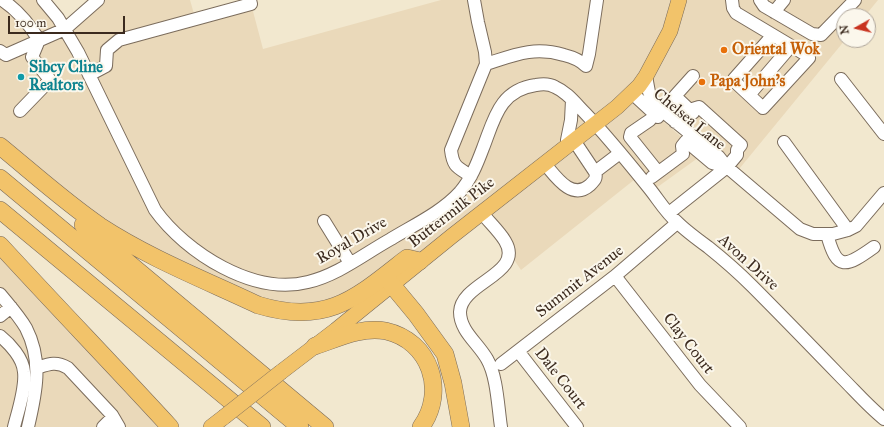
<!DOCTYPE html>
<html>
<head>
<meta charset="utf-8">
<style>
  body { margin:0 }
  #map { position:relative; width:884px; height:427px; overflow:hidden; background:#f2e8cf; font-family:"IM FELL Great Primer",serif }
  canvas { display:block }
  .north { position:absolute; left:836px; top:8px; width:40px; height:40px; box-sizing:border-box; background:#fbf7ec; border:1px solid #aea59a; border-radius:50%; rotate:262deg; font-size:11px; font-weight:700; line-height:16px; text-align:center; color:#3b2a1e }
  .north::after { content:''; display:block; margin:auto; width:14px; height:18px; background:#c8321e; clip-path:polygon(50% 0,100% 100%,50% 72%,0 100%) }
  .scale { position:absolute; left:8px; top:16px; width:117px; height:18px; box-sizing:border-box; border:2px solid #3b2a1e; border-top:0; padding-left:5px; font-size:12px; line-height:14px; white-space:nowrap; color:#3b2a1e; -webkit-text-stroke:3px #fbf7ec; paint-order:stroke }
</style>
</head>
<body>
<div id="map">
<canvas width="884" height="427"></canvas>
<div class="north">N</div>
<div class="scale">100 m</div>
</div>
<script>
const ctx = document.querySelector('canvas').getContext('2d');
ctx.lineJoin = 'round';
function fillPath(path, color) {
  ctx.fillStyle = color;
  ctx.fill(path, 'evenodd');
}
function stroke(path, color, width, dash) {
  ctx.strokeStyle = color;
  ctx.lineWidth = width;
  ctx.lineCap = dash ? 'butt' : 'round';
  ctx.setLineDash(dash || []);
  ctx.stroke(path);
}
function label(font, color, halo, rows, align = 'center') {
  ctx.font = font + ' "IM FELL Great Primer",serif';
  ctx.lineWidth = 4;
  ctx.setLineDash([]);
  ctx.textBaseline = 'middle';
  ctx.strokeStyle = halo;
  ctx.fillStyle = color;
  for (const [text, x, y, turn = 0] of rows) {
    ctx.save();
    ctx.translate(x, y);
    ctx.rotate((+turn || 0) * Math.PI / 180);
    ctx.textAlign = isNaN(turn) ? turn : align;
    if (halo) ctx.strokeText(text, 0, 0);
    ctx.fillText(text, 0, 0);
    ctx.restore();
  }
}
fillPath(new Path2D(`
  M0 0H43L65 29 98 0H190L194 14 250 0 263 49 441 0H878L865 16H844V40H845L735 174 639 85 641 102 702 155 652 191 639 176 521 270 482 213 362 293 298 312 143 251 0 146Z
  M0 245 171 427H0Z`), '#ead9ba');
const minor = new Path2D(`
  M2 0C18 10 29 24 39 40L32 57 50 80 20 111
  M43 0 58 18 78 52 155 210C186 253 254 296 308 282 338 275 364 254 391 239 414 225 442 212 460 192 471 179 477 164 483 148 494 120 499 90 536 85 542 84 550 84 555 87 567 92 576 104 585 113 608 137 628 162 649 188 658 199 666 213 677 222 686 231 697 239 708 247 723 259 738 272 752 286 782 316 812 347 842 378 856 392 869 407 884 419
  M474 0 478 22 485 52 486 64
  M732 0 733 8 736 13 808 56 809 58 763 108 734 81V79L773 35
  M760 0 764 6 812 34 821 35 855 0
  M774 12 784 0
  M0 51 6 55 65 29 98 0
  M89 75 106 66 107 50 119 40 251 4 250 0
  M646 76 649 92 655 105 719 157 727 167 800 229 813 234H833L848 230 856 226 884 193
  M841 79 884 134
  M632 93 658 117
  M749 95 791 46
  M693 113 675 96 693 76
  M650 120 631 133 630 137 658 172
  M567 140 571 120 572 100
  M784 142 848 230
  M693 147 712 163 727 167
  M545 164C556 177 572 201 590 185 595 180 597 178 595 172L569 133
  M595 172 620 153
  M471 176C457 167 453 167 451 150L486 64C514 55 534 46 564 55 572 57 580 60 586 66L589 54 597 0
  M652 177 683 154 682 146 686 141
  M482 213C489 222 499 231 505 241 525 274 461 282 460 312 460 331 478 343 487 359 497 376 498 407 501 427
  M669 213 727 167 737 155V150L741 145 699 107 686 111 675 122
  M324 221 350 263
  M827 234C837 272 846 267 874 247
  M615 276 700 385 740 427
  M0 294C9 305 19 316 26 328 43 361 36 393 28 427
  M0 316 11 307
  M0 336C10 344 23 358 24 372 26 388 18 411 14 427
  M518 351 577 427
  M501 364 615 276 677 223
  M37 368C49 364 56 361 68 368L112 415 119 427
  M103 427 113 417`);
const major = new Path2D(`
  M281 372 336 330 452 236 617 107 639 86 646 76 670 31 679 0
  M211 427 224 417`);
const highway = new Path2D(`
  M0 146C33 173 65 202 100 226 149 258 205 280 258 305 327 326 356 298 407 258L420 261
  M0 178 300 427
  M0 210 262 427
  M83 225 325 427
  M0 245C56 306 114 366 170 427
  M392 285 416 314 445 354 453 383 461 427
  M315 346C336 339 362 326 386 331 430 341 447 391 421 427`);
stroke(minor, '#7b6c5c', 14);
stroke(major, '#7b6c5c', 16);
stroke(highway, '#7b6c5c', 18);
stroke(minor, '#fff', 12);
stroke(major, '#f2c36a', 15);
stroke(highway, '#f2c36a', 17);
const majorBridge = new Path2D(`
  M224 417 281 372`);
stroke(majorBridge, '#7b6c5c', 16, []);
stroke(majorBridge, '#f2c36a', 15);
for (const [x, y, r, color] of [
  [724,50,4,"#e8710a"],
  [21,77,4,"#0f9aa8"],
  [702,82,4,"#e8710a"]
]) {
  const dot = new Path2D();
  dot.arc(x, y, r, 0, 2 * Math.PI);
  ctx.fillStyle = color;
  ctx.fill(dot);
  stroke(dot, '#fbf7ec', 1.5);
}
label('bold 16px', '#c56008', '#fbf7ec', [
  ["Oriental Wok",732,50],
  ["Papa John's",710,82]
], 'left');
label('bold 16px', '#0d838f', '#fbf7ec', [
  ["Sibcy Cline",29,68],
  ["Realtors",29,86]
], 'left');
label('16px', '#3b2a1e', '#fbf7ec', [
  ["Chelsea Lane",689,120,39],
  ["Buttermilk Pike",452,213,-38],
  ["Royal Drive",352,241,-30],
  ["Avon Drive",748,263,42],
  ["Summit Avenue",580,282,-38],
  ["Clay Court",688,344,52],
  ["Dale Court",560,379,52]
]);
</script>
</body>
</html>
